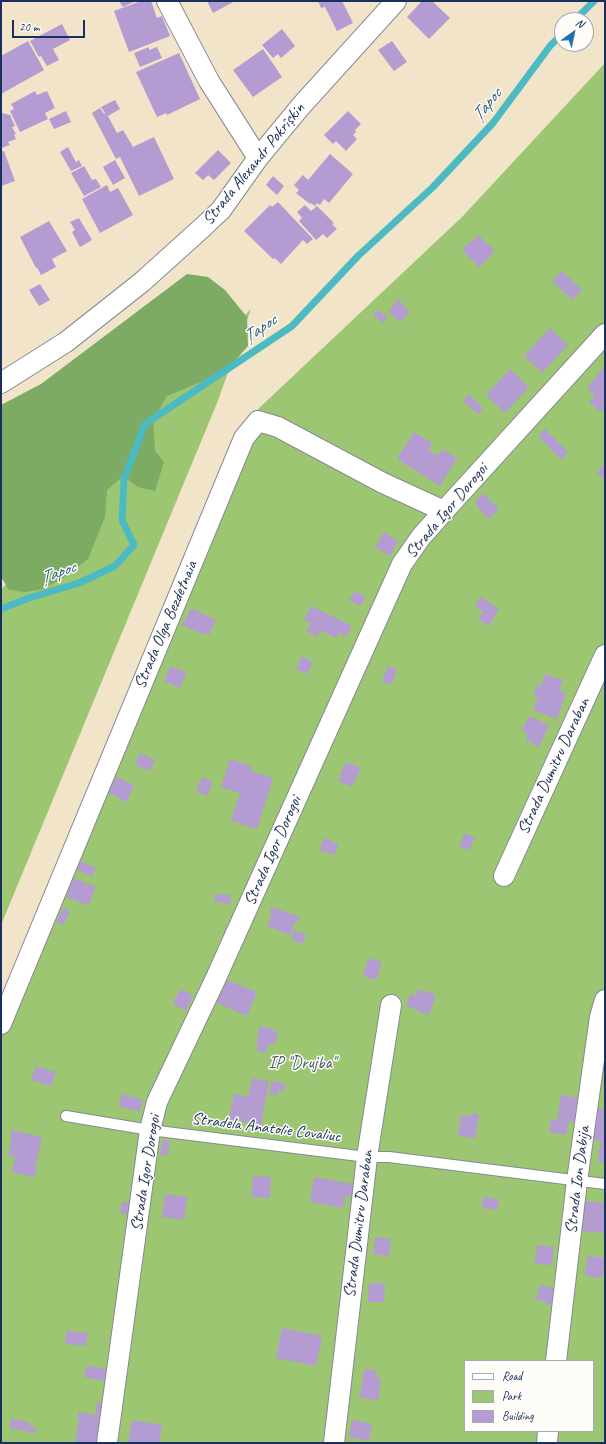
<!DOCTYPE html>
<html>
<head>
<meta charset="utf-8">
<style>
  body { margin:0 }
  #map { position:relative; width:606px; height:1444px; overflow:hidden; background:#f2e4c8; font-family:Caveat,sans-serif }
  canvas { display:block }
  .frame { position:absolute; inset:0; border:2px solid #1b2f5e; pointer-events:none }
  .legend { position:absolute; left:464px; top:1360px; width:130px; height:72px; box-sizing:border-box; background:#fdfcf7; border:1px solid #a3aaba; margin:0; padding:5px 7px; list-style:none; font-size:12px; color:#1b2f5e }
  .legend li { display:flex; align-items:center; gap:8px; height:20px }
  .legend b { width:20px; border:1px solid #a3aaba }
  .north { position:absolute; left:554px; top:12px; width:40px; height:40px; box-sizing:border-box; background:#fdfcf7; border:1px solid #a3aaba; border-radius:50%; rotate:33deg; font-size:11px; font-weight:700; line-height:16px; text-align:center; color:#1b2f5e }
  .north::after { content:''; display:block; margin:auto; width:14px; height:18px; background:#1f6fb2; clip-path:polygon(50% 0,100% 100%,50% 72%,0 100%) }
  .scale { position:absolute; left:12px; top:20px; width:73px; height:18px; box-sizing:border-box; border:2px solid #1b2f5e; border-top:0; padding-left:5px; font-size:12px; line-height:14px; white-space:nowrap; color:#1b2f5e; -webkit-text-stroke:3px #fdfcf7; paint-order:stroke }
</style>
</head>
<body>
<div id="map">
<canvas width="606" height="1444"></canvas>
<div class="frame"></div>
<ul class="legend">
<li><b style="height:5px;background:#fff"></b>Road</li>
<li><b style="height:11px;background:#9cc672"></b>Park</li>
<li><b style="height:11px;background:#b49bd2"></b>Building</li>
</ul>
<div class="north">N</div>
<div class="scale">20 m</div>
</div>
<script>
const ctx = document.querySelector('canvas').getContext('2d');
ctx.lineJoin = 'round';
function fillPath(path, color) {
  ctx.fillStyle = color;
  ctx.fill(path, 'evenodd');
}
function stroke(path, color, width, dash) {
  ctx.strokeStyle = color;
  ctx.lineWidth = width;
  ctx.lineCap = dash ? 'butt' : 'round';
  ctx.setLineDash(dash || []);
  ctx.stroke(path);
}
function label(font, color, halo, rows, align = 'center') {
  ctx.font = font + ' Caveat,sans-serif';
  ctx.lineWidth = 3;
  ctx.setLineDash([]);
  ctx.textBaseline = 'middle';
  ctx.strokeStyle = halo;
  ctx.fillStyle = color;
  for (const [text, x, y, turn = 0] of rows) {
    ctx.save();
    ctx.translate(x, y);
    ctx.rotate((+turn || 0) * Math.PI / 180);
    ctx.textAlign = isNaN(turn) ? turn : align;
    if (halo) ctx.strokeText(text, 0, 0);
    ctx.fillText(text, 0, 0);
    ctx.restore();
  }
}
fillPath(new Path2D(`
  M605 63V1443H1V1000L239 427 462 217ZM465 1361H593V1431H465Z
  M251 309 217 403 1 925V590L167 396Z`), '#9cc672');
fillPath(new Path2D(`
  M187 274 208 277 225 290 247 317 248 346 235 361 215 376 167 396 153 420 155 451 164 462 155 491 138 487 123 476 107 490 105 517 88 559 63 578 43 589 25 592 9 590 1 577V405L41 384Z`), '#7dab64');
stroke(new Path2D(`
  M575 20 594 1
  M1 609 29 598 79 583 115 566 134 545 122 520 124 479 145 424 292 326 358 256 433 187 493 123 550 46 562 34`), '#4cbac3', 7);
fillPath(new Path2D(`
  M119 1H136L123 7Z
  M141 1H151L157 18 162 16 170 36 129 52 114 11Z
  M207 1H235L213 13Z
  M318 1H342L353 23 337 31 325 7 321 8Z
  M422 1H432L450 18 429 39 407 17Z
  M62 24 70 40 53 49 59 60 47 66 41 56 39 57 30 41Z
  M282 29 295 46 281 58 278 54 273 58 262 45Z
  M28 41 44 70 1 94V77H2L1 56Z
  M392 41 407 62 394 71 378 50Z
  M149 47V50L157 47 162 58 140 67 134 53Z
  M263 49 282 77 253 97 233 70Z
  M179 53 200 99 167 115 166 113 157 117 136 72Z
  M35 91 37 95 47 91 55 108 45 113 48 119 20 132 10 111 14 109 11 104Z
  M115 100 120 109 108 116 117 133 123 130 133 147 154 137 174 179 139 196 120 157 116 159 92 113 100 108 104 114 105 113 101 107Z
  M66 111 71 122 54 129 49 119Z
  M348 111 361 124 355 130 356 132 353 135 357 139 346 151 336 141 333 144 324 135Z
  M2 113 10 115 15 126 12 127 16 134 14 135 16 139 8 142 10 145 1 148Z
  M68 147 76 162 79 160 82 166 71 171 60 152Z
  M218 150 231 163 214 180 208 175 203 180 195 173Z
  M4 151 15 181 1 186V152Z
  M330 154 353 174 329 203 324 199 320 205 317 203 315 206 311 203 310 204 296 193 299 190 294 185 303 175 308 180Z
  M115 160 125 178 113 185 103 167Z
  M84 166 92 180 96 179 101 187 84 196 71 173Z
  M273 176 284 186 277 195 266 185Z
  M107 185 110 192 118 188 133 215 100 233 82 199Z
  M278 202 313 239 307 244 303 240 281 264 275 258 273 259 244 231 270 205 272 207Z
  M305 205 311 211 317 206 334 223 332 224 337 229 327 238 323 234 316 240 299 221 302 218 297 212Z
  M79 218 92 240 80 247 72 232 75 230 70 222Z
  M49 221 67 251 52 259 56 267 41 275 37 267 36 268 20 237Z
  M478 235 495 251 479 267 462 250Z
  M562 271 582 290 572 300 552 281Z
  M40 284 50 300 39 306 29 290Z
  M398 299 403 304 402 305 410 311 401 322 388 312Z
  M378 310 388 318 383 323 373 315Z
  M550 328 568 345 542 373 524 356Z
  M605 366V407L601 412 589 402 595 395 587 388Z
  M510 369 529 387 505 413 486 395Z
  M469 394 483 408 478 414 463 401Z
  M545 429 568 452 561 459 538 436Z
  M414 432 432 443 429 450 438 456 442 449 457 458 440 486 397 459Z
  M605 463V480L597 473Z
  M483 493 499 509 489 519 477 507 478 506 475 502Z
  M384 532 398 541 390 556 375 547Z
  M355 591 366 597 361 606 349 600Z
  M481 597 499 609 489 626 478 619 483 611 475 606Z
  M311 606 352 626 347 636 339 633 336 638 320 630 317 637 306 631 311 623 304 620Z
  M191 608 216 620 209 635 204 633V635L182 625Z
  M302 656 313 662 307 674 296 669Z
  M170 666 186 672 180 688 164 681Z
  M388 666 397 670 391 685 382 681Z
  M545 674 563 680 559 690 566 693 557 719 533 710 538 697 533 695 537 684 541 686Z
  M529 716 549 725 539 747 526 740 528 735 522 731Z
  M140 753 155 760 150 771 135 765Z
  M230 759 251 766 249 770 273 778 257 829 231 821 240 793 221 787Z
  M346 762 361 768 352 787 338 781Z
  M116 777 134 785 127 802 109 793Z
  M202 777 213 782 207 796 196 791Z
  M465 833 475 838 468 851 459 846Z
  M324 838 339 844 334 855 319 850Z
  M80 861 96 868 92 876 77 870Z
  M74 878 96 887 88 905 66 897Z
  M215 894 231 895 230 904 215 902Z
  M272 907 300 917 298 922 296 921 290 935 267 926 272 915 269 914Z
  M63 908 70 911 63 925 56 922Z
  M294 930 306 934 303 944 291 940Z
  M368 958 382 962 376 980 363 976Z
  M227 980 257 992 247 1016 217 1003Z
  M180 989 193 995 186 1011 173 1004Z
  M418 989 436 995 429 1015 406 1006 410 994 416 995Z
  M260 1026 273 1029V1031L278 1032 275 1044 270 1043 269 1047H267L265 1053 257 1051 258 1044 256 1043Z
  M36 1066 56 1072 51 1086 31 1080Z
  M252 1078 269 1081 261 1125 229 1119 234 1094 248 1097Z
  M272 1081 286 1084 284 1091 279 1090 277 1095 269 1094Z
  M122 1094 143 1100 140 1112 119 1106Z
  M561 1095 579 1098 574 1122 569 1121 566 1135 549 1132 551 1119 557 1120Z
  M594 1107 605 1109 604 1120 598 1119 605 1121 604 1127H605V1162H598L600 1143H602L603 1135 602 1141 594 1140 595 1128H591Z
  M473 1113 479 1114 475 1138 458 1136 461 1115 472 1116Z
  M12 1130 42 1137 35 1169H37L34 1177 12 1172 15 1157 8 1155 12 1139H10Z
  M163 1140 170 1141 167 1156 160 1154Z
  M253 1176 271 1177 270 1198 251 1197Z
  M314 1177 354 1184 352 1197 345 1196 343 1208 310 1202Z
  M165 1194 187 1197 184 1220 162 1217Z
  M483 1197 499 1199 497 1210 482 1208Z
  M584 1201 605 1203V1233L581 1231Z
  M122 1202 132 1203 130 1215 120 1213Z
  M375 1237 391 1239 389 1256 373 1254Z
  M537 1245 554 1247 552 1265 535 1264Z
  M587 1256 605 1258 604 1272H603L602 1278 585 1276Z
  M369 1283 385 1284 384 1302H368Z
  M539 1285 555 1288 553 1305 546 1304V1302L536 1300Z
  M282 1328 322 1336 316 1366 276 1358Z
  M66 1331 88 1333 86 1346 65 1344Z
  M87 1365 111 1370 109 1382 84 1377Z
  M364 1369 376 1370 375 1377 381 1378 378 1400 360 1398Z
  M97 1402 109 1404 107 1416 95 1414Z
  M79 1412 105 1417 102 1443H75L79 1419H77Z
  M11 1419 30 1422V1426L36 1427 35 1433 9 1428Z
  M132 1420 162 1425 159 1443H128Z
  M352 1420 372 1424 369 1441 349 1437Z`), '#b49bd2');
const service = new Path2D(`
  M66 1116 150 1130 367 1157H389L605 1184`);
const minor = new Path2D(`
  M167 1 209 81 258 158
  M1 383 66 342 142 282 203 227 221 210 258 158 301 106 396 1
  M504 876 605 655
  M1 1024 244 438 258 421 278 427 383 483 444 511
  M556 1361 577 1181 600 1017 605 1000
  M107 1443 150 1130 157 1102 215 980 402 564 421 537 444 511 605 334
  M334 1443 367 1157 391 1005
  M547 1443 548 1431`);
stroke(service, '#868a93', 12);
stroke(minor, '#868a93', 22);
stroke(service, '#fff', 10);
stroke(minor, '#fff', 20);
label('17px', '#1b2f5e', '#fdfcf7', [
  ["Strada Alexandr Pokrîșkin",254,164,-51],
  ["Strada Igor Dorogoi",447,511,-50],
  ["Strada Olga Bezdetnaia",166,625,-67],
  ["Strada Dumitru Daraban",554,766,-65],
  ["Strada Igor Dorogoi",273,851,-66],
  ["Stradela Anatolie Covaliuc",266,1128,7],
  ["Strada Igor Dorogoi",146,1173,-81],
  ["Strada Ion Dabija",578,1180,-83],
  ["Strada Dumitru Daraban",359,1224,-83]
]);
label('17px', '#425c64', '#fdfcf7', [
  ["IP \"Drujba\"",302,1064]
]);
label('italic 18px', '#2c6081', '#fdfcf7', [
  ["Țapoc",487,105,-51],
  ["Țapoc",260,329,-34],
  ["Țapoc",58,573,-20]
]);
</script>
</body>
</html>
